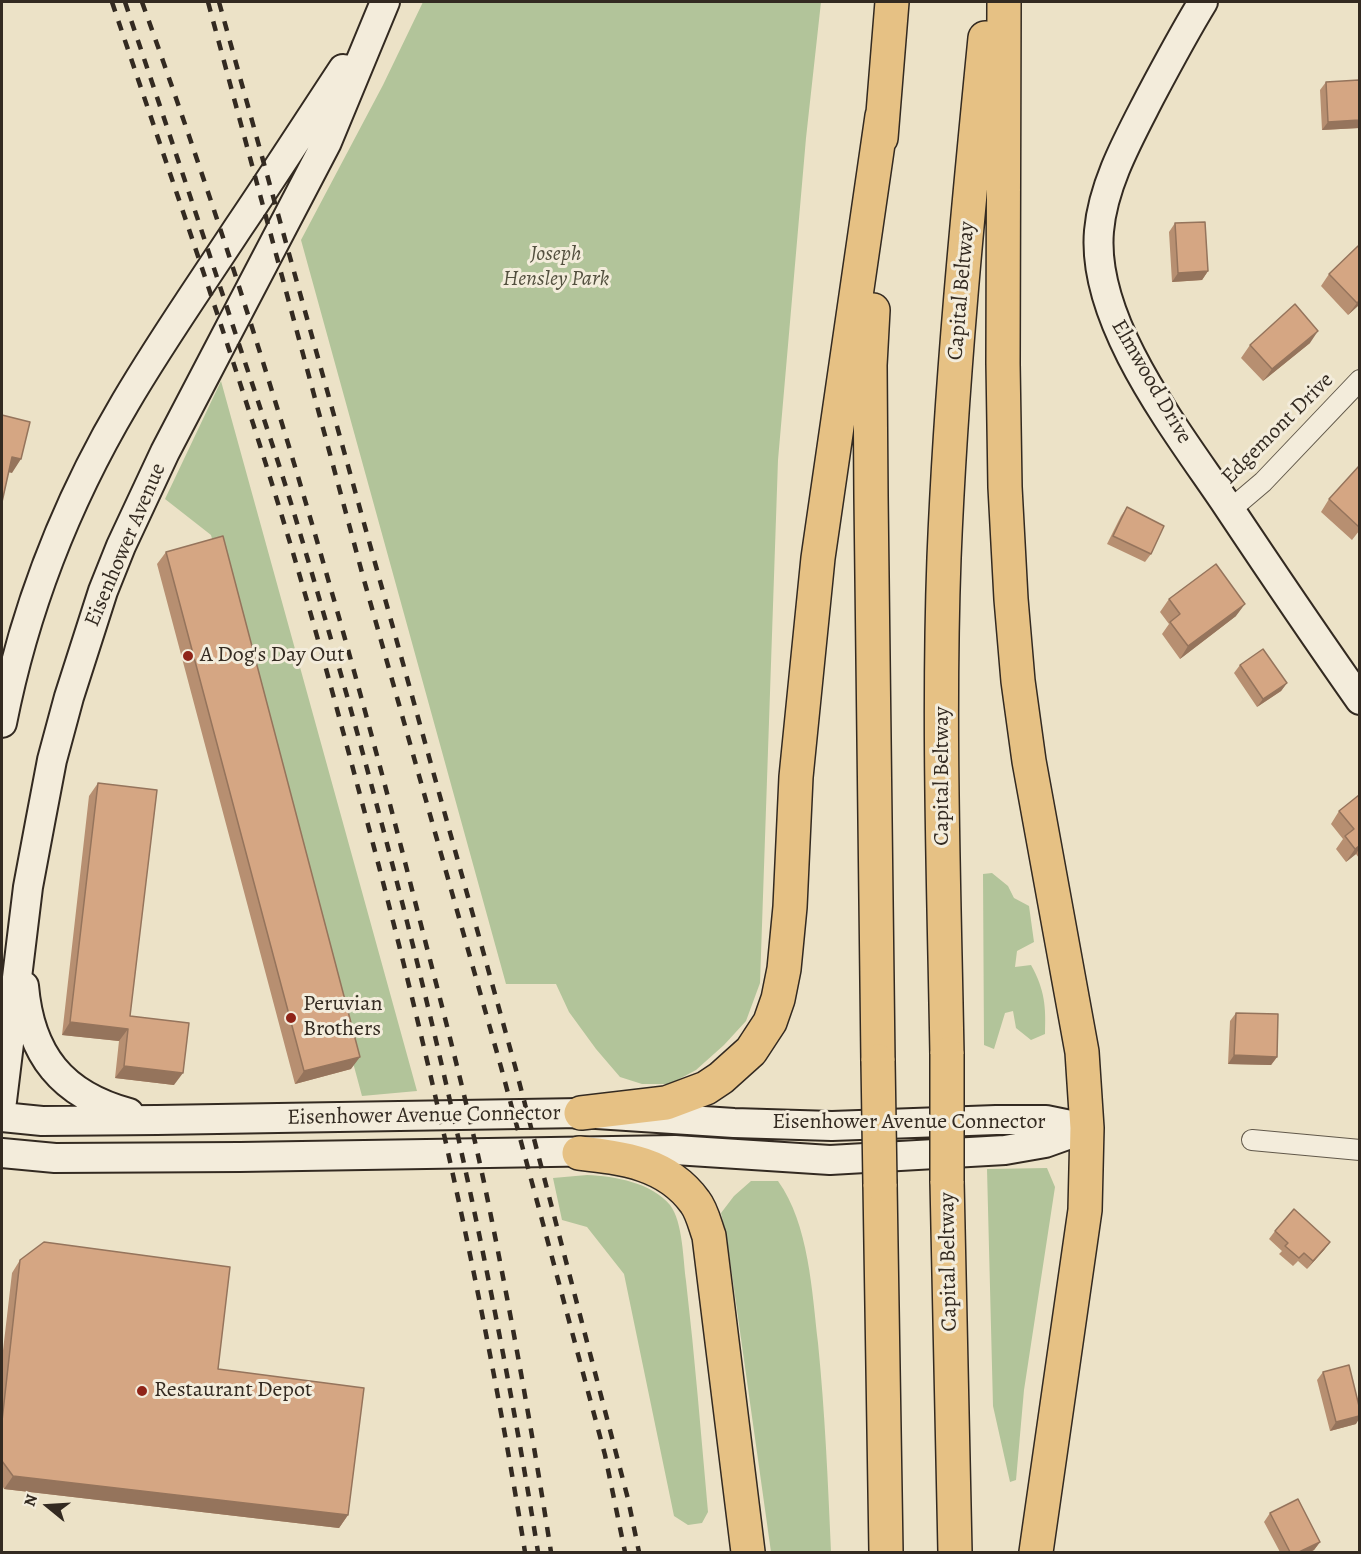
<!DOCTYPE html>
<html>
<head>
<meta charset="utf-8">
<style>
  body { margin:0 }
  #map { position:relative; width:1361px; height:1554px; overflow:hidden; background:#ece2c7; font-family:Alegreya,serif }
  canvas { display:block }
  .frame { position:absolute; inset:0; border:3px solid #332a21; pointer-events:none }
  .north { position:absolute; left:18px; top:1476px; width:60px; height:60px; -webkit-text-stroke:4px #f3ecdb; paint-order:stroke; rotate:288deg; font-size:16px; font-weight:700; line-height:24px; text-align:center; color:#332a21 }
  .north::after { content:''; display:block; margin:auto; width:21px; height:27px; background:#332a21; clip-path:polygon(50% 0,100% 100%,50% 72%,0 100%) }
</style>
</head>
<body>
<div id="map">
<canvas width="1361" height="1554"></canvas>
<div class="frame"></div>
<div class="north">N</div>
</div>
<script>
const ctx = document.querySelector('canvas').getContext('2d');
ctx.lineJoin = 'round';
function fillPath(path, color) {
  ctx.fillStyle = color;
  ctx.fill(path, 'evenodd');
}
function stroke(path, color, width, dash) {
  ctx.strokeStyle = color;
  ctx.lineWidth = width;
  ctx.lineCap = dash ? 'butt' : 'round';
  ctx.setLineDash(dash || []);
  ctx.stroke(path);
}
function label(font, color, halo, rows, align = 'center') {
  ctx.font = font + ' Alegreya,serif';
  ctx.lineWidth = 6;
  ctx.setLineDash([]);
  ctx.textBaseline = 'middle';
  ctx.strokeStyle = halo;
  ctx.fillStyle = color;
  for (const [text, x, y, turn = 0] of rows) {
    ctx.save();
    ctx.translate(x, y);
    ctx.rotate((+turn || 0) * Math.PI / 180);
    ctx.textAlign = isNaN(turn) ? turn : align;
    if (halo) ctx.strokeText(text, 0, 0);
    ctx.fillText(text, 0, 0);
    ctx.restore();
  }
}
fillPath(new Path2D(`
  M423 2H821L806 138 778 460 760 983 746 1021 724 1045 696 1070 670 1084H642L620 1077 596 1049 569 1012 556 984H506L301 240 383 85Z
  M221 381 417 1091 362 1096 211 535 165 499Z
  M992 873 1008 886 1014 898 1029 906 1034 942 1017 951 1015 967 1031 965C1045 990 1046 1007 1045 1034L1031 1040 1016 1028 1013 1011 1005 1013 994 1049 984 1045 983 874Z
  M1047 1168 1055 1187 1024 1390 1016 1480 1010 1482 993 1406 987 1169Z
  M587 1175C615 1176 652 1183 670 1205 683 1222 683 1260 686 1281 695 1358 701 1435 708 1512L702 1523 688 1525 674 1516 624 1274 587 1227 562 1220 553 1178Z
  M751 1181H778C809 1224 812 1292 818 1343 825 1413 828 1482 831 1552H771L727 1239 721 1213 734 1196Z`), '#b2c49a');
const street = new Path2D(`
  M1230 510 1263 482 1360 380
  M1252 1140 1360 1150`);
const secondary = new Path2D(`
  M1203 2C1184 33 1167 65 1150 97 1129 138 1103 184 1099 231 1091 323 1178 432 1227 505 1271 571 1315 636 1360 700
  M2 723C24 611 67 501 125 403 160 343 200 286 238 228 274 175 308 122 343 69
  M24 986C30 1055 62 1095 129 1113
  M2 1101 28 887 40 823 52 760 69 697 103 591 121 546 165 452 327 142 385 2
  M2 1117 42 1121 157 1120 581 1113 734 1123 832 1126 996 1120H1046L1085 1128
  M2 1153 55 1158 240 1157 675 1150 830 1160 1005 1150 1045 1143 1087 1128`);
const highway = new Path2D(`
  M1004 2 1003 363 1005 487 1011 599 1018 681 1029 761 1082 1052 1087 1128 1085 1210 1036 1552
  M881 138 892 2
  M873 310 870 365 871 496 878 1061
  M947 1054C944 889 938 723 944 558 951 384 968 211 985 38
  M581 1113 666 1103 706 1088 721 1078 751 1051 770 1022 778 999 784 969 790 907 796 777 818 558 882 116
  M579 1153C623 1158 667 1163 695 1202 702 1211 705 1225 709 1236L748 1552
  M947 1181 955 1552
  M880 1184 886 1552`);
stroke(street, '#61584a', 22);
stroke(secondary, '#332a21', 32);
stroke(highway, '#332a21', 36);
stroke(street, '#f3ecdb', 20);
stroke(secondary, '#f3ecdb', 28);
stroke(highway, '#e6c184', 33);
stroke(new Path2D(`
  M112 2C170 175 231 348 284 523 310 608 333 694 356 780 425 1035 483 1292 525 1552
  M125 2C161 109 197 216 232 323 254 390 277 456 297 523 398 861 482 1204 538 1552
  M142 2C244 285 331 574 406 866 433 973 462 1079 485 1187 510 1308 532 1430 551 1552
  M208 2 364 580 501 1067 605 1455 625 1552
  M219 2 515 1066 628 1499 639 1552`), '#332a21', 4.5, [10, 10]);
const highwayBridge = new Path2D(`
  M947 1054V1181
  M878 1061 880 1184`);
stroke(highwayBridge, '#332a21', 36, []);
stroke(highwayBridge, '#e6c184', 33);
fillPath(new Path2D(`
  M1326 82 1359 128 1322 130 1320 90Z
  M1175 223 1208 271 1202 280 1172 282 1169 232Z
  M1359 248V305L1348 315 1321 286 1329 274Z
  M1310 343 1263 381 1241 358 1250 345Z
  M1359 466V531L1352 540 1321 512 1329 499Z
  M1127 507 1151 554 1145 562 1107 544 1121 516Z
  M166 552 351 1069 295 1084 157 564Z
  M1169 599 1236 616 1180 659 1162 634 1169 624 1160 612Z
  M1240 665 1287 683 1281 691 1257 707 1234 673Z
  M98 783 130 1016 174 1085 115 1078 119 1041 62 1035 89 796Z
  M1359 795V858L1356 854 1346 862 1336 849 1343 839 1331 824 1339 811Z
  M1236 1013 1277 1057 1271 1065 1228 1064 1230 1021Z
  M1275 1231 1330 1242 1324 1250 1307 1269 1298 1261 1293 1266 1279 1254 1282 1251 1269 1239Z
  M20 1260 218 1369 348 1515 339 1528 4 1489 2 1485V1359L12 1273Z
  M1323 1372 1356 1424 1330 1431 1317 1380Z
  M1270 1513 1320 1542 1314 1550 1310 1552H1280L1264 1522Z`), '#b78f71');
fillPath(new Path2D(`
  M1359 120V128L1322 130 1328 122Z
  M1208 271 1202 280 1172 282 1178 273Z
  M1359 301V305L1348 315 1357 303Z
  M1318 331 1310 343 1263 381 1272 369Z
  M12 457 21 459 12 473 3 471Z
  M1245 604 1236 616 1180 659 1188 646Z
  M1287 683 1281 691 1257 707 1263 699Z
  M1359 846V849L1356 854 1346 862 1355 849Z
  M70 1022 128 1029 119 1041 62 1035Z
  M1234 1055 1277 1057 1271 1065 1228 1064Z
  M360 1057 351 1069 295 1084 304 1071Z
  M124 1066 183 1073 174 1085 115 1078Z
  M1330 1242 1324 1250 1307 1269 1313 1261Z
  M1359 1416V1419L1356 1424 1330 1431 1336 1422Z
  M13 1476 348 1515 339 1528 4 1489Z
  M1320 1542 1314 1550 1310 1552H1299Z`), '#95745c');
const building = new Path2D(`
  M1359 80V120L1328 122 1326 82Z
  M1205 222 1208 271 1178 273 1175 223Z
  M1358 246 1359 248V301L1357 303 1329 274Z
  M1295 304 1318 331 1272 369 1250 345Z
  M2 415 30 422 21 459 12 457 2 502Z
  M1359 466V527L1329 499Z
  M1127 507 1164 526 1151 554 1113 536Z
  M223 536 360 1057 304 1071 166 552Z
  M1216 564 1245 604 1188 646 1170 622 1180 614 1169 599Z
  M1263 649 1287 683 1263 699 1240 665Z
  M98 783 157 790 130 1016 189 1023 183 1073 124 1066 128 1029 70 1022Z
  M1359 795V846L1355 849 1345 836 1354 829 1339 811Z
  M1236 1013 1278 1014 1277 1057 1234 1055Z
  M1294 1209 1330 1242 1313 1261 1304 1253 1299 1258 1285 1246 1288 1243 1275 1231Z
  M44 1242 230 1267 218 1369 364 1388 348 1515 13 1476 2 1461V1421L20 1260Z
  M1349 1365 1359 1406V1416L1336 1422 1323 1372Z
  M1298 1499 1320 1542 1299 1552H1290L1270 1513Z`);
fillPath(building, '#d5a683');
stroke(building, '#95745c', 1.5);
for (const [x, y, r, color] of [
  [188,656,6,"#8f2418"],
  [291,1018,6,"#8f2418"],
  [142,1391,6,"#8f2418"]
]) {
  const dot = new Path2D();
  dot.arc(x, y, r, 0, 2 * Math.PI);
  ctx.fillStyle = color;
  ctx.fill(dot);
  stroke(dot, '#f3ecdb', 2);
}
label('italic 22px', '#53503f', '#f3ecdb', [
  ["Joseph",556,255],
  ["Hensley Park",556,280]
]);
label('22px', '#332a21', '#f3ecdb', [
  ["Capital Beltway",962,291,-85],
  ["Elmwood Drive",1151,382,60],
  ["Edgemont Drive",1278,429,-45],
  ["Eisenhower Avenue",126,545,-67],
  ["Capital Beltway",943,776,-90],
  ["Eisenhower Avenue Connector",424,1116,-1],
  ["Eisenhower Avenue Connector",909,1123],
  ["Capital Beltway",949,1262,-91]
]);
label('22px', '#332a21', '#f3ecdb', [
  ["A Dog's Day Out",200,656],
  ["Peruvian",303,1005],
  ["Brothers",303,1030],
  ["Restaurant Depot",154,1391]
], 'left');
</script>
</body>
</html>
